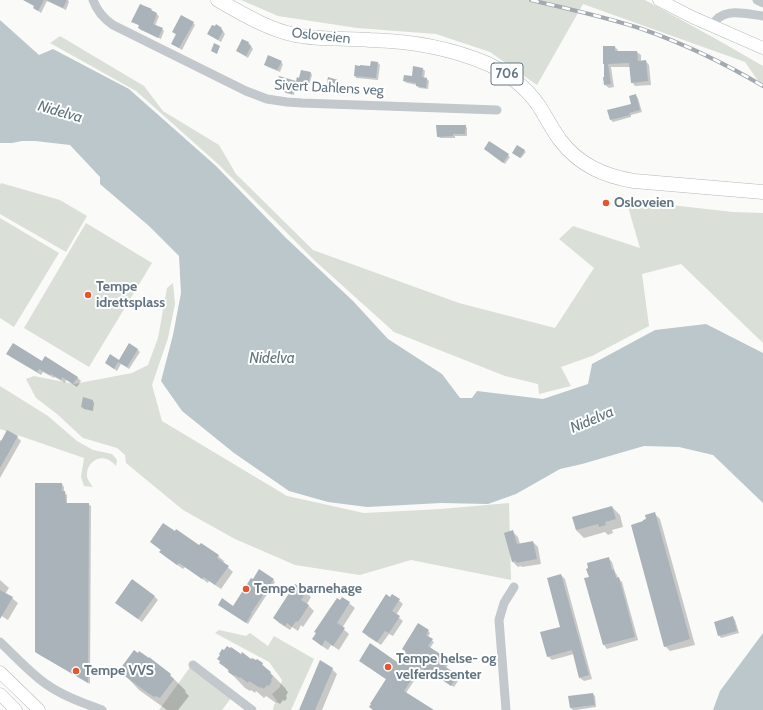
<!DOCTYPE html>
<html>
<head>
<meta charset="utf-8">
<style>
  body { margin:0 }
  canvas { display:block; background:#fafaf8 }
</style>
</head>
<body>
<canvas width="763" height="710"></canvas>
<script>
const ctx = document.querySelector('canvas').getContext('2d');
ctx.lineJoin = 'round';
function fillPath(path, color) {
  ctx.fillStyle = color;
  ctx.fill(path, 'evenodd');
}
function stroke(path, color, width, dash) {
  ctx.strokeStyle = color;
  ctx.lineWidth = width;
  ctx.lineCap = dash ? 'butt' : 'round';
  ctx.setLineDash(dash || []);
  ctx.stroke(path);
}
function label(font, color, halo, rows, align = 'center') {
  ctx.font = font + ' Cabin,sans-serif';
  ctx.lineWidth = 4;
  ctx.setLineDash([]);
  ctx.textBaseline = 'middle';
  ctx.strokeStyle = halo;
  ctx.fillStyle = color;
  for (const [text, x, y, turn = 0] of rows) {
    ctx.save();
    ctx.translate(x, y);
    ctx.rotate((+turn || 0) * Math.PI / 180);
    ctx.textAlign = isNaN(turn) ? turn : align;
    if (halo) ctx.strokeText(text, 0, 0);
    ctx.fillText(text, 0, 0);
    ctx.restore();
  }
}
fillPath(new Path2D(`
  M241 0H645L716 39 763 66V88L745 62 583 4 537 85 490 52 436 34 357 28 278 16Z
  M60 36 144 86 163 111 219 145 236 174 313 250 459 303 555 328 594 268 559 239 573 226 640 248 626 200 733 212 763 213V343L681 264 642 274 649 326 592 356 561 367 571 386 539 394 538 384 505 376 394 332 314 260 218 164 136 91 50 43Z
  M1 183 60 200 87 216 66 252 0 214V185Z
  M0 218 59 253 14 327 0 318Z
  M86 223 152 263 89 367 24 328Z
  M173 283 175 304 168 338 152 385 162 421 287 496 364 513 441 509 509 503 511 580 411 560 360 575 295 565 235 539 183 510 126 463 125 455 117 448 83 438 57 414 36 398 26 379 34 376 74 384 132 373 148 365 158 338 167 288Z
  M0 386 48 416 77 441 93 450 112 454 117 460 116 466C114 464 111 461 109 460 99 455 88 462 87 473 86 478 90 483 93 487L84 486 81 477 84 458 0 429Z
  M219 630 246 636 250 633 268 646 274 636 314 659 291 710H273L274 705 277 701 272 694 280 687 282 680 269 662 215 633Z
  M191 666 231 698 222 710H159Z`), '#dadfd7');
fillPath(new Path2D(`
  M0 20 39 55 53 49 129 89 216 166 286 238 353 301 388 339 442 374 460 398H472L477 391 543 399 588 384 592 364 655 330 706 324 763 353V503L713 455 679 447 644 446 582 464 560 469 516 494 488 504 441 503 367 507 328 502 289 491 234 453 182 411 161 381 173 335 181 293 179 256 149 226 100 184V177L70 145 35 141H22L12 143H0Z
  M763 633V710H713L720 691Z`), '#bbc7cb');
fillPath(new Path2D(`
  M29 0H68L69 2 66 10 47 1 41 13 34 8 35 6Z
  M151 10 159 16 155 26 162 29 164 31 161 39 141 30 139 28 140 26 133 22Z
  M193 23 195 25 182 50 174 45 177 35 173 32Z
  M215 28H221L225 34 221 42 211 36 208 34Z
  M243 40 249 43 253 49 248 58 237 51Z
  M615 47 618 50V52H637L641 55V62L646 61 649 65 651 85 635 86 632 82 630 67H611L614 87 609 88 605 85V65Z
  M281 62 283 64 280 72 268 67 265 65Z
  M378 63 380 65 378 80 356 78 355 76Z
  M423 69 425 71 424 79H427L429 81 428 89 419 88 417 86V85L407 83 404 81 413 77Z
  M311 73 312 75 308 89 296 86 294 95 285 93 284 90 279 89 277 87 297 82Z
  M337 81 340 83 338 92 329 90 327 88Z
  M636 96 638 98 642 112 631 115V117L613 122 611 120 632 104Z
  M465 126 467 128V136H455V138H440L438 136Z
  M518 146 526 152 521 158 514 154Z
  M485 149 508 155 510 157 505 164Z
  M137 349 140 352 129 369 121 364 117 371 106 363 119 361Z
  M8 354 43 362 77 377 81 381 77 387 66 380 65 383 55 377 54 378 43 372 41 375 11 357Z
  M92 400 94 403 93 411 84 409 82 407Z
  M8 432 17 437 21 441 0 478V440L2 441Z
  M62 484 64 487V492L67 495V504H88L91 506 90 684 38 654 36 652Z
  M612 507 620 515 623 527 612 530 613 533 608 535 605 532 584 538 576 530 573 517Z
  M655 514 660 519 695 645 670 651 665 646 644 522Z
  M513 532 518 537 520 544 533 542 538 547 541 564 522 567 521 566 518 567 513 562 505 534Z
  M151 542 199 546 201 544 218 556 224 561 223 563 233 572 221 589 209 581 208 583 185 567 183 569 166 557 161 552 162 551Z
  M608 558 612 562 615 572 617 575 618 578 622 582 638 640 607 649 604 645 586 579 590 578Z
  M561 575 565 579 592 679 584 681 580 678 574 654 552 660 548 656 561 627Z
  M0 580 9 588 5 594 12 598 18 603 8 620 0 615Z
  M273 580 275 582 253 616 248 624 219 605 233 607Z
  M132 581 155 597 158 600 142 622 120 606Z
  M306 592 311 597 307 604 314 611 303 627 301 625 298 631 292 627 290 630 279 623 274 618Z
  M393 595 403 604 396 615 403 621 393 636 389 634 381 645 367 636 364 632Z
  M342 599 349 603 355 608 342 628 349 634 339 650 331 645 328 650 319 644 313 639Z
  M733 618 735 620 739 633 721 638 719 635Z
  M428 631 430 633 428 637 434 642 430 648 450 662 446 668 460 678 454 687 435 675 434 676 424 670 421 673H419L406 693 430 710H373L387 680 360 661 398 664Z
  M138 655 149 659 170 675 186 691 185 692 189 696 178 710H167L139 690 124 674 125 673 121 669Z
  M252 660 262 664 286 689V690L288 692 286 696 287 698 285 701 283 700 280 704 277 702 276 703 266 696 264 698 256 691 255 693 251 690 250 691 245 688 221 663Z
  M332 669 337 674 322 710H300Z
  M593 694 595 696 596 707 576 710H573L571 708 569 697Z`), '#0003');
fillPath(new Path2D(`
  M23 0H44L38 11 33 8 34 6Z
  M46 0H67L63 8Z
  M140 4 152 9 151 10 157 13 153 24 163 28 158 38 138 28 139 25 131 22Z
  M181 15 194 22 179 48 171 44 176 34 172 32Z
  M216 24 222 28 221 29 223 31 218 40 207 34 212 25 215 26Z
  M242 39 249 42 248 44 251 46 246 56 236 51Z
  M214 43 220 46 217 54 211 51Z
  M603 46H615V51H637L638 61 646 60 648 81 631 83 629 63 608 64 611 84 604 85 603 77H604V64H603Z
  M268 55 282 61 277 70 264 65Z
  M371 61 378 62 376 78 354 76 355 65 360 66V65L370 66Z
  M413 66 423 68 422 77 427 78 426 88 416 86V83L403 81 404 75 412 76Z
  M301 70 311 72 307 89 295 85V84L292 94 283 91V89L276 87 279 76 296 81 297 77 299 78Z
  M328 77 338 80 335 90 326 88Z
  M636 94 640 110 629 113 630 115 610 120 607 110 631 104 629 96Z
  M436 125H466L465 134H453V136L437 137Z
  M489 141 509 154 503 163 484 149Z
  M517 145 525 150 520 158 512 153Z
  M13 343 42 361 45 356 78 377 73 384 62 377 61 380 51 374 50 375 39 369 37 372 6 354Z
  M129 343 138 349 127 367 118 362 114 369 105 363 110 354 119 360Z
  M83 397 93 400 90 409 81 407Z
  M7 430 18 436 0 468V443Z
  M35 483H62V491H65L66 503H89L88 683 35 652Z
  M612 506 616 519 605 522 606 525 599 527 598 524 576 530 572 517Z
  M655 512 690 639 664 647 631 525 643 521V520L646 519 645 515Z
  M163 523 175 531 176 529 199 545 201 543 219 555 217 558 229 566 215 585 204 577 202 579 179 563 177 565 159 552 161 550 150 542Z
  M513 530 517 544 533 541 537 559 516 563V561L512 562 504 533Z
  M609 557 612 570H614L616 578 619 577 635 637 603 645 584 578 589 577 586 569 588 568 587 563Z
  M259 569 274 579 251 613H252L246 623 218 605 222 598 233 606 251 578 253 579Z
  M561 574 589 675 579 678 572 650 547 657 540 632 560 627 547 578Z
  M132 579 155 596 138 619 115 603Z
  M295 584 307 591 301 600 309 605 298 622 296 621 292 627 287 623 285 626 273 618Z
  M0 590 13 597 0 619Z
  M386 594 390 597 392 594 400 599 392 611 400 616 389 633 385 631 377 642 362 632Z
  M342 597 350 602 337 623 345 628 333 646 325 640 322 646 312 639 316 633 314 632 337 598 340 600Z
  M733 616 737 631 718 636 714 622Z
  M418 623 429 630 426 635 433 639 428 646 448 659 444 666 458 675 451 686 432 673 431 674 421 668 419 672 417 671 404 691 434 710H373L369 707 371 704H370L386 679 359 661 370 643 397 662 405 651 402 649Z
  M227 646 230 648 231 647 241 654 242 652 251 659 252 658 256 660 257 659 263 663 262 665 271 672 270 674 273 676 271 680 272 681 269 686 267 685 264 689 261 687 260 688 249 681 248 683 240 677 239 678 235 675 234 676 228 672 229 670 219 663 220 661 217 659 220 655 219 654 222 649 224 650Z
  M134 650 138 653 139 651 149 658V657L171 674 170 676 174 679 160 698 156 696 154 697 145 691 122 674 124 672 120 669Z
  M320 660 333 668 315 710H299Z
  M593 693 595 705 570 708 568 696Z`), '#aab3b9');
const major = new Path2D(`
  M659 0 692 17 763 48
  M0 672 39 710
  M0 694 16 710`);
const highway = new Path2D(`
  M218 0C243 14 267 29 295 35 320 40 345 38 370 40 411 41 451 48 488 64 509 74 526 87 539 106 546 117 552 129 560 140 579 165 604 176 634 181L763 192`);
stroke(major, '#b5babe', 13);
stroke(highway, '#b4b9bd', 15);
stroke(new Path2D(`
  M93 0C97 11 104 19 113 25L246 91 267 99 287 102 302 103 497 110
  M757 0 763 3
  M712 26C722 6 745 14 763 16
  M0 642C15 656 29 672 46 684 63 696 83 703 102 710
  M193 665 252 710
  M506 710 499 620 504 603 514 587`), '#c3c8cc', 9);
stroke(major, '#fff', 12);
stroke(highway, '#fff', 14);
const rail = new Path2D(`
  M531 0C568 9 606 17 642 29 685 44 724 63 763 86`);
stroke(rail, '#a2aab0', 4);
stroke(rail, '#fff', 2.5, [8]);
for (const [x, y, r, color] of [
  [606,203,4,"#e4572e"],
  [88,295,4,"#e4572e"],
  [246,589,4,"#e4572e"],
  [388,667,4,"#e4572e"],
  [76,671,4,"#e4572e"]
]) {
  const dot = new Path2D();
  dot.arc(x, y, r, 0, 2 * Math.PI);
  ctx.fillStyle = color;
  ctx.fill(dot);
  stroke(dot, '#fff', 1.5);
}
for (const [x, y, w] of [
  [507,74,32]
]) {
  const box = new Path2D();
  box.roundRect(x - w / 2, y - 11, w, 22, 3);
  ctx.fillStyle = '#fff';
  ctx.fill(box);
  stroke(box, '#657683', 1);
}
label('bold 13px', '#657683', null, [
  ["706",507,74]
]);
label('14px', '#657683', '#fff', [
  ["Osloveien",321,36,6],
  ["Sivert Dahlens veg",329,88,3]
]);
label('bold 14px', '#657683', '#fff', [
  ["Osloveien",614,203],
  ["Tempe",96,287],
  ["idrettsplass",96,303],
  ["Tempe barnehage",254,589],
  ["Tempe helse- og",396,659],
  ["velferdssenter",396,675],
  ["Tempe VVS",84,671]
], 'left');
label('italic 15px', '#60757c', '#fff', [
  ["Nidelva",60,112,16],
  ["Nidelva",272,359],
  ["Nidelva",592,420,-23]
]);
</script>
</body>
</html>
